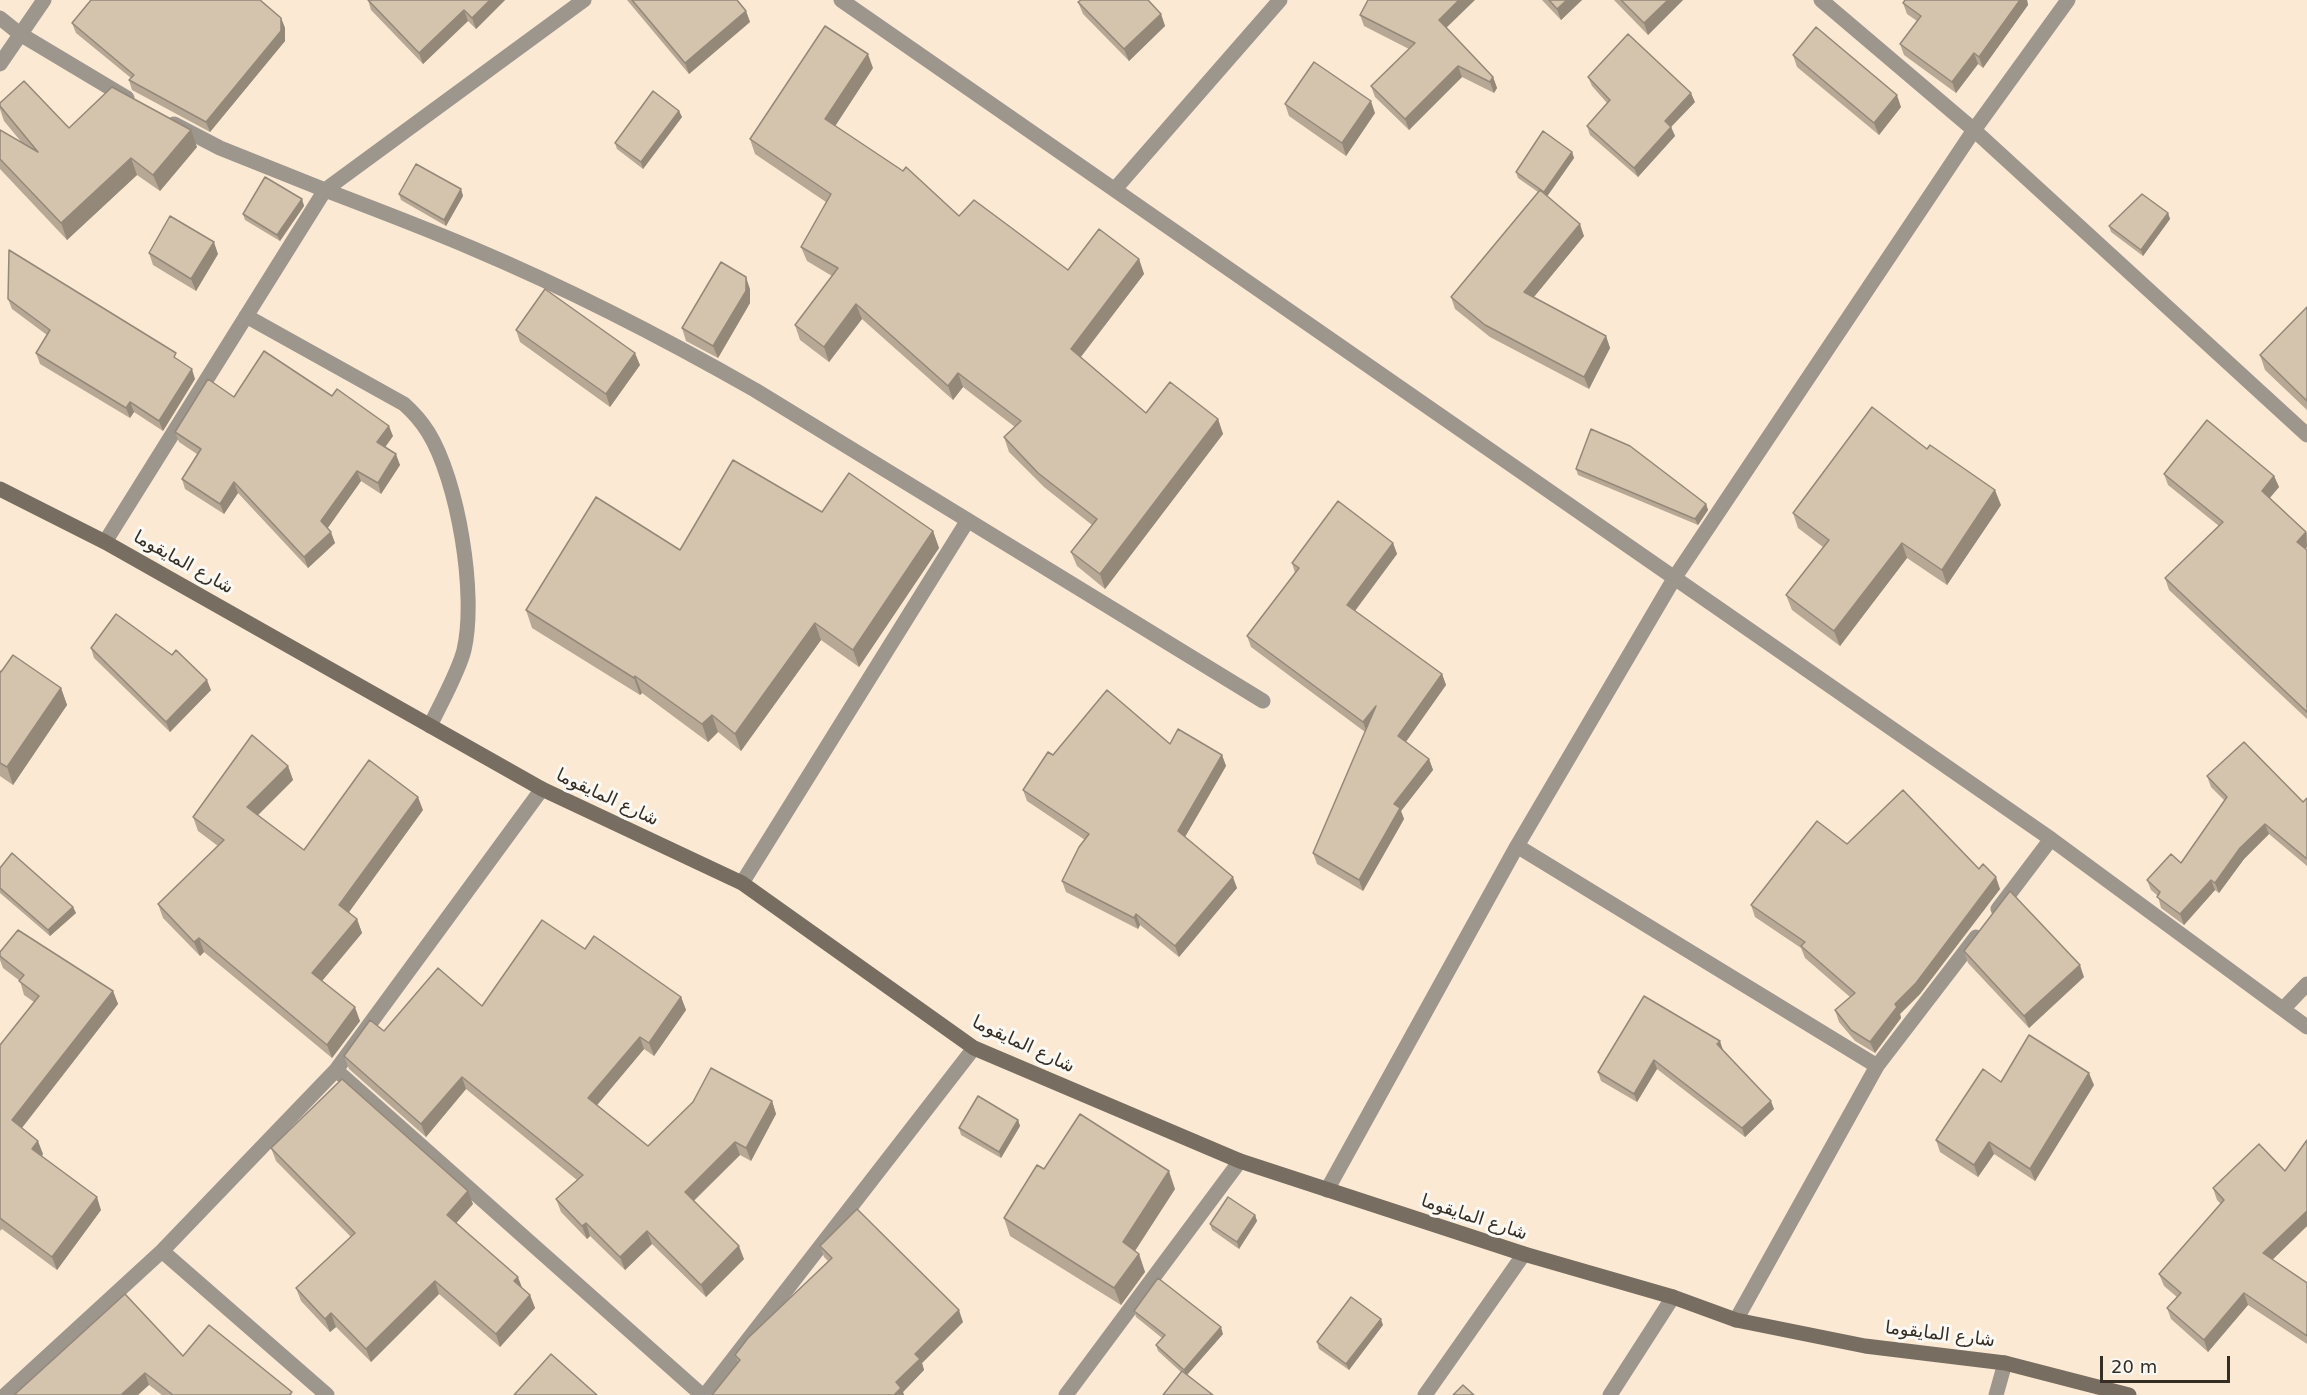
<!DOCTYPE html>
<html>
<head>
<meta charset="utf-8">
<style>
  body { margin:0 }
  #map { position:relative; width:2307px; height:1395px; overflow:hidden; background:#fbe9d3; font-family:"DejaVu Sans",sans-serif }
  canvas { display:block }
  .scale { position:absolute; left:2100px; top:1356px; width:130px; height:27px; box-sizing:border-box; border:3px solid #342e25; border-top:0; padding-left:8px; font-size:18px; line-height:21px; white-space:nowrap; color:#342e25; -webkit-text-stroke:4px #fcf9f4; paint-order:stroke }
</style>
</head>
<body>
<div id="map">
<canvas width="2307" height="1395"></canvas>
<div class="scale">20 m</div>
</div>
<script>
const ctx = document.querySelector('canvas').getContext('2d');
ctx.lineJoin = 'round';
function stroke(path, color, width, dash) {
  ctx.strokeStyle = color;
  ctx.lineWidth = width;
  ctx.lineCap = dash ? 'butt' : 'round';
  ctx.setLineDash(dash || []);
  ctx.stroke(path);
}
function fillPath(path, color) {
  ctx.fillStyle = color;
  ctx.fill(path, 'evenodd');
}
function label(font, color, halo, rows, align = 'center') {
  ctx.font = font + ' "DejaVu Sans",Vazirmatn,sans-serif';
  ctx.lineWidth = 6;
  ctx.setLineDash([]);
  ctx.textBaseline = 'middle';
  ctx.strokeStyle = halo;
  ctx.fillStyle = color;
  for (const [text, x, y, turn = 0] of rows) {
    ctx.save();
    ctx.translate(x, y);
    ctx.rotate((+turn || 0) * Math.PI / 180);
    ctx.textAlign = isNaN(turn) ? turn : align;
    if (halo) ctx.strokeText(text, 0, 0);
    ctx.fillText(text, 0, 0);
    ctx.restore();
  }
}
stroke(new Path2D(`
  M841 0 2051 839 2307 1027
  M1821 0 1974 130 2307 435
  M0 18 20 34 127 98
  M0 64 44 0
  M174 124 220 148 325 190 584 0
  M1115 189 1280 0
  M246 316 404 404C413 412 421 421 428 432 458 480 477 595 464 650 459 671 440 705 430 726
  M105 542 325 190C375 209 425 228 474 249 571 290 664 338 755 390L1263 701
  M1517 846 1877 1066
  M742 883 968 520
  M1998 909 2051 839
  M2283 1009 2307 984
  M336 1070 702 1395
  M1327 1190 1517 846 1675 577 1974 130 2068 0
  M162 1251 327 1395
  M1736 1320 1877 1066 1976 937
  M5 1395 162 1251 336 1070 542 789
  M705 1395 974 1048
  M1066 1395 1240 1161
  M1425 1395 1524 1254
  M1610 1395 1673 1297
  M1996 1395 2005 1363`), '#9d968d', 15);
stroke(new Path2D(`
  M0 489 105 542 542 789 742 883 974 1048 1240 1161 1524 1254 1673 1297 1736 1320 1865 1346 2005 1363 2129 1395`), '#776d60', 15);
fillPath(new Path2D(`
  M368 0H505L476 29 468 21 423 64 371 10Z
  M627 0H737L746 11 750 22 689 74Z
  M1542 0H1582L1561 20Z
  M1614 0H1683L1648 35Z
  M1905 0H2027L2028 5 1983 68 1978 64 1956 93 1904 55 1900 44 1917 21 1907 14 1903 3Z
  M1078 2 1161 14 1165 26 1129 61 1083 14Z
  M1360 15 1446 28 1493 77 1497 88 1494 93 1462 77 1409 130 1375 97 1371 86 1409 49 1364 26Z
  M281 18 285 28V41L210 132 132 90 129 80 131 78 76 33 72 23Z
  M1793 55 1901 107 1879 135 1797 67Z
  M873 68 835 126 959 216 1068 270 1139 259 1144 274 1081 357 1146 413 1218 419 1223 434 1105 589 1077 566 1071 552 1092 525 1044 487 1009 452 1004 437 1015 427 963 387 953 400 862 319 829 362 800 340 795 325 832 276 807 261 801 247 826 202 755 154 750 139Z
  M1588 77 1695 102 1671 127 1675 136 1638 177 1590 135 1587 126 1607 103 1592 86Z
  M0 103 69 128 197 147 160 191 137 175 67 240 0 169V130L23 144 4 121 0 109Z
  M1285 104 1375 113 1346 156 1289 116Z
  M679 111 682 117 643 169 617 149 615 143Z
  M1572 152 1574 158 1547 196 1584 236 1534 297 1606 336 1610 348 1589 389 1490 337 1455 309 1451 297 1538 192 1518 178 1516 172Z
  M461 189 463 196 446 226 401 200 399 194Z
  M302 199 304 206 280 241 245 220 243 214Z
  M2168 213 2170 219 2143 256 2111 232 2109 226Z
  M149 253 218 254 196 291 153 265Z
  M750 289V303L718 358 686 341 682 328Z
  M8 299 179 360 195 379 163 431 134 412 130 418 40 364 36 353 47 335 12 309Z
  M2307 307V410L2265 370 2260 355Z
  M516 330 640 365 610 407 520 342Z
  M234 397 393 436 385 447 400 465 381 494 361 481 327 528 335 543 308 568 238 493 224 514 185 489 182 479 197 454 179 442 175 432Z
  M1576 469 1706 504 1708 510 1698 525 1578 475Z
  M2164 474 2274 476 2279 487 2270 498 2307 533V547L2306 548 2307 550V719L2169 590 2165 578 2219 526 2168 485Z
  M2001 505 1947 585 1907 558 1840 646 1792 610 1786 595 1823 547 1798 528 1793 513Z
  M822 512 933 531 939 548 859 667 821 640 741 751 718 732 708 742 642 693 640 695 532 628 526 610 680 550Z
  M1393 543 1397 554 1355 611 1442 674 1446 685 1406 742 1429 759 1433 770 1401 811 1404 819 1363 891 1317 864 1313 853 1365 732 1251 647 1247 636 1295 573 1292 563Z
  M91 648 211 690 170 732 94 658Z
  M0 671 61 688 67 705 13 785 0 776Z
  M1170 744 1222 755 1226 766 1185 837 1237 888 1179 957 1140 925 1138 929 1066 892 1062 881 1085 840 1027 801 1023 790 1053 755Z
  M288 766 293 780 258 815 304 850 423 810 349 912 357 919 362 933 322 981 360 1021 332 1058 204 952 200 956 163 918 158 904 218 846 198 831 193 817Z
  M2207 776 2303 802 2307 798V866L2269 834 2244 859 2219 893 2215 890 2184 925 2161 908 2158 896 2151 890 2147 880 2181 863 2225 801 2211 787Z
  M1847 844 1979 869 2000 889 1920 994 1900 1014 1901 1018 1875 1053 1855 1041 1839 1022 1835 1010 1850 997 1805 958 1801 948 1755 917 1751 905Z
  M0 868 73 907 76 913 50 936 0 893Z
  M585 949 681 997 686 1010 654 1056 644 1049 597 1105 648 1146 772 1101 776 1114 751 1161 740 1155 694 1201 744 1259 706 1297 652 1244 625 1270 590 1236 587 1239 561 1212 556 1199 577 1180 466 1089 426 1137 349 1069 344 1056 384 1031 482 1006Z
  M1964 951 2084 977 2029 1028 1968 963Z
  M0 952 113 991 118 1004 22 1128 43 1154 42 1156 101 1210 57 1270 2 1229 0 1231V1045L34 1002 24 995 20 981 3 968 0 960Z
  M1644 996 1723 1050 1774 1109 1745 1137 1657 1069 1637 1102 1601 1081 1598 1072Z
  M2001 1082 2094 1085 2035 1181 1994 1154 1978 1177 1940 1152 1936 1140Z
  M1018 1120 1020 1126 1001 1158 961 1135 959 1128Z
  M2307 1140V1226L2272 1260 2307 1283V1344L2248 1305 2208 1352 2171 1319 2167 1308 2177 1297 2164 1286 2159 1274 2221 1204 2217 1200 2213 1188 2285 1171Z
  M271 1148 473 1204 456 1223 522 1288 530 1295 535 1308 500 1347 439 1294 371 1362 336 1327 330 1332 301 1301 296 1288 351 1237 276 1161Z
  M1044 1169 1175 1189 1135 1251 1139 1254 1145 1272 1121 1305 1010 1236 1004 1218Z
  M1255 1215 1257 1221 1239 1249 1212 1230 1210 1224Z
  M820 1246 963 1322 922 1363 924 1370 903 1392 904 1395H712L738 1362 735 1355 828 1261 824 1257Z
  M1134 1311 1223 1334 1187 1375 1181 1372 1158 1351 1156 1345 1162 1338 1136 1317Z
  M1383 1325 1349 1370 1319 1349 1317 1342Z
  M183 1356 293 1395H162L149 1385 14 1395Z`), '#b6a895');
fillPath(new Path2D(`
  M490 0H505L476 29 472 18Z
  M1459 0H1475L1443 31 1439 20Z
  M1567 0H1582L1561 20 1557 9Z
  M1668 0H1683L1648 35 1644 23Z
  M2020 0H2027L2028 5 1983 68 1979 57Z
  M464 10 468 21 423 64 419 53Z
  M746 11 750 22 689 74 685 63Z
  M1161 14 1165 26 1129 61 1124 49Z
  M281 18 285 28V41L210 132 206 122Z
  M1974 53 1978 64 1956 93 1952 82Z
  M868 54 873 68 830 134 825 119Z
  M1458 66 1462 77 1409 130 1405 119Z
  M1493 77 1497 88 1494 93 1490 82Z
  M1691 93 1695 102 1668 130 1665 121Z
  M1897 95 1901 107 1879 135 1874 123Z
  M1371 101 1375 113 1346 156 1342 143Z
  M679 111 682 117 643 169 641 162Z
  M1671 127 1675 136 1638 177 1634 168Z
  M191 130 197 147 160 191 153 175Z
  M1572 152 1574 158 1546 198 1544 192Z
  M131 158 137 175 67 240 61 223Z
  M461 189 463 196 446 226 444 220Z
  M302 199 304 206 280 241 277 235Z
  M2168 213 2170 219 2143 256 2141 250Z
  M1580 224 1584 236 1528 304 1524 292Z
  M214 242 218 254 196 291 191 279Z
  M1139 259 1144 274 1076 363 1071 349Z
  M746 277 750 289V303L718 358 713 346Z
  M856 304 862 319 829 362 824 347Z
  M1606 336 1610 348 1589 389 1584 377Z
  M635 353 640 365 610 407 606 394Z
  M192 369 195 379 163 431 159 421Z
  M958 373 963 387 953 400 948 386Z
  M130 402 134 412 130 418 126 408Z
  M1218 419 1223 434 1105 589 1100 574Z
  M389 426 393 436 381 453 377 442Z
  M396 454 400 465 381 494 378 483Z
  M357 471 361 481 325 532 321 521Z
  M2274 476 2279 487 2266 502 2262 491Z
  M234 482 238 493 224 514 220 504Z
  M1995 490 2001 505 1947 585 1942 570Z
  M1706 504 1708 510 1698 525 1695 519Z
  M933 531 939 548 859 667 853 650Z
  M331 532 335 543 308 568 304 557Z
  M2306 532 2307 547 2301 553 2297 542Z
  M1393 543 1397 554 1351 616 1347 605Z
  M1902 543 1907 558 1840 646 1834 631Z
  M815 623 821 640 741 751 735 734Z
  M1442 674 1446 685 1402 747 1398 736Z
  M635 676 642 693 640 695 634 678Z
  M207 680 211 690 170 732 166 722Z
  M61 688 67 705 13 785 7 767Z
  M1376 706 1367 733 1363 722Z
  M712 715 718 732 708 742 702 724Z
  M1222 755 1226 766 1182 842 1178 831Z
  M1429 759 1433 770 1401 811 1404 819 1363 891 1359 880 1394 804Z
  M288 766 293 780 252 821 247 807Z
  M418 797 423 810 344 919 339 905Z
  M2265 824 2269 834 2244 859 2219 893 2215 883 2240 848Z
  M1233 877 1237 888 1179 957 1175 946Z
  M1996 877 2000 889 1920 994 1900 1014 1901 1018 1875 1053 1870 1042 1895 1004Z
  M2211 880 2215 890 2184 925 2180 914Z
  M73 907 76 913 50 936 48 930Z
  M1136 914 1140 925 1138 929 1134 918Z
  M357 919 362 933 317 987 312 973Z
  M199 938 204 952 200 956 194 942Z
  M2080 965 2084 977 2029 1028 2024 1016Z
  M113 991 118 1004 17 1134 12 1120Z
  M681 997 686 1010 654 1056 649 1043Z
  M355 1007 360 1021 332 1058 327 1045Z
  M640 1037 644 1049 593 1110 588 1098Z
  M1720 1041 1723 1050 1720 1053 1717 1044Z
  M1654 1060 1657 1069 1637 1102 1634 1094Z
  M2089 1073 2094 1085 2035 1181 2030 1169Z
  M462 1077 466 1089 426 1137 421 1124Z
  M772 1101 776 1114 751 1161 746 1148Z
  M1771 1101 1774 1109 1745 1137 1742 1128Z
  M1018 1120 1020 1126 1001 1158 999 1152Z
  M38 1141 43 1154 37 1162 32 1149Z
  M735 1142 740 1155 689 1205 685 1192Z
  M1989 1142 1994 1154 1978 1177 1974 1165Z
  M1169 1171 1175 1189 1129 1260 1123 1242Z
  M468 1191 473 1204 452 1228 447 1215Z
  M97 1197 101 1210 57 1270 52 1257Z
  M2307 1211V1226L2267 1265 2263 1253Z
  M1255 1215 1257 1221 1239 1249 1237 1242Z
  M586 1223 590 1236 587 1239 582 1226Z
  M647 1231 652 1244 625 1270 620 1257Z
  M739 1246 744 1259 706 1297 701 1285Z
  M1139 1254 1145 1272 1121 1305 1114 1288Z
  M518 1277 523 1290 514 1281Z
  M435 1281 439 1294 371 1362 366 1349Z
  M2244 1293 2248 1305 2208 1352 2204 1340Z
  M530 1295 535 1308 500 1347 496 1334Z
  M959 1310 963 1322 922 1363 924 1370 903 1392 904 1395H894L896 1382 915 1354Z
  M331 1313 336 1327 330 1332 325 1319Z
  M1381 1319 1383 1325 1349 1370 1346 1364Z
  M1221 1327 1223 1334 1186 1376 1184 1370Z
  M145 1373 149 1385 138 1395H121Z`), '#948879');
const building = new Path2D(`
  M91 0H260L281 18V31L206 122 129 80 134 75 72 23Z
  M368 0H490L472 18 464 10 419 53Z
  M632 0H737L746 11 685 63Z
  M1081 0H1148L1161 14 1124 49 1078 2Z
  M1368 0H1459L1439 20 1493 77 1490 82 1458 66 1405 119 1371 86 1415 43 1360 15Z
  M1549 0H1567L1557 9Z
  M1621 0H1668L1644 23Z
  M1905 0H2020L1979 57 1974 53 1952 82 1900 44 1921 16 1903 3Z
  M825 26 868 54 825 119 903 171 906 167 959 216 974 200 1068 270 1099 229 1139 259 1071 349 1146 413 1170 382 1218 419 1100 574 1071 552 1097 519 1038 473 1004 437 1021 421 958 373 948 386 856 304 824 347 795 325 838 268 801 247 831 194 750 139Z
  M1816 27 1897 95 1874 123 1793 55Z
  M1628 34 1691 93 1665 121 1671 127 1634 168 1587 126 1610 100 1588 77Z
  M1314 62 1371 101 1342 143 1285 104Z
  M24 81 69 128 112 87 191 130 153 175 131 158 61 223 0 159V130L38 152 0 106V103Z
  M653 91 679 111 641 162 615 143Z
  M1543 131 1572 152 1544 192 1516 172Z
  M416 164 461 189 444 220 399 194Z
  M265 177 302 199 277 235 243 214Z
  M1540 190 1580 224 1524 292 1606 336 1584 377 1485 325 1451 297Z
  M2142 194 2168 213 2141 250 2109 226Z
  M170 216 214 242 191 279 149 253Z
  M9 250 176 353 174 357 192 369 159 421 130 402 126 408 36 353 50 330 8 299Z
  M721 262 746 277V291L713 346 682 328Z
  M545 289 635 353 606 394 516 330Z
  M2307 307V401L2260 355Z
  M264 351 332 396 337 389 389 426 377 442 396 454 378 483 357 471 321 521 331 532 304 557 234 482 220 504 182 479 201 449 175 432 208 379 234 397Z
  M1872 407 1927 449 1930 445 1995 490 1942 570 1902 543 1834 631 1786 595 1829 540 1793 513Z
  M2207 420 2274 476 2262 491 2306 532 2297 542 2307 550V712L2165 578 2223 522 2164 474Z
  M1591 429 1630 446 1706 504 1695 519 1576 469Z
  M733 460 822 512 849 473 933 531 853 650 815 623 735 734 712 715 702 724 635 676 634 678 526 610 596 497 680 550Z
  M1338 501 1393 543 1347 605 1442 674 1398 736 1429 759 1394 804 1400 808 1359 880 1313 853 1376 706 1363 722 1247 636 1299 568 1292 563Z
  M116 614 172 655 176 650 207 680 166 722 91 648Z
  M13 655 61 688 7 767 0 763V671L1 672Z
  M1107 690 1170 744 1178 729 1222 755 1178 831 1233 877 1175 946 1136 914 1134 918 1062 881 1079 847 1089 834 1023 790 1048 752 1053 755Z
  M252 735 288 766 247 807 304 850 369 760 418 797 339 905 357 919 312 973 355 1007 327 1045 199 938 194 942 158 904 224 840 193 817Z
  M2244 742 2303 802 2307 798V859L2265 824 2240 848 2215 883 2211 880 2180 914 2157 897 2160 892 2147 880 2171 854 2181 863 2227 797 2207 776Z
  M1903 790 1979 869 1983 864 1996 877 1916 983 1895 1004 1897 1007 1870 1042 1851 1030 1835 1010 1855 993 1801 946 1805 942 1751 905 1817 821 1847 844Z
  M12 853 73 907 48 930 0 888V868Z
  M2010 891 2080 965 2024 1016 1964 951Z
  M542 920 585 949 594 936 681 997 649 1043 640 1037 588 1098 648 1146 693 1102 711 1068 772 1101 746 1148 735 1142 685 1192 739 1246 701 1285 647 1231 620 1257 586 1223 582 1226 556 1199 583 1175 462 1077 421 1124 344 1056 370 1020 384 1031 438 968 482 1006Z
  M18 930 113 991 12 1120 38 1141 32 1149 97 1197 52 1257 0 1218V1045L39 996 19 981 24 975 0 956V952Z
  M1644 996 1720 1041 1717 1044 1771 1101 1742 1128 1654 1060 1634 1094 1598 1072Z
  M2029 1035 2089 1073 2030 1169 1989 1142 1974 1165 1936 1140 1983 1069 2001 1082Z
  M342 1079 468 1191 447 1215 518 1277 514 1281 530 1295 496 1334 435 1281 366 1349 331 1313 325 1319 296 1288 355 1233 271 1148Z
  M978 1096 1018 1120 999 1152 959 1128Z
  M1080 1114 1169 1171 1123 1242 1139 1254 1114 1288 1004 1218 1037 1165 1044 1169Z
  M2307 1140V1211L2263 1253 2307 1283V1336L2244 1293 2204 1340 2167 1308 2181 1293 2159 1274 2224 1200 2213 1188 2259 1144 2285 1171Z
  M1228 1197 1255 1215 1237 1242 1210 1224Z
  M857 1209 959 1310 915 1354 920 1359 896 1382 901 1388 894 1395H712L740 1360 735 1355 748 1338 832 1258 820 1246Z
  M1158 1278 1221 1327 1184 1370 1156 1345 1165 1335 1134 1311Z
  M125 1294 183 1356 209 1325 292 1392 289 1395H173L145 1373 121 1395H14Z
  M1351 1297 1381 1319 1346 1364 1317 1342Z
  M551 1354 597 1395H514Z
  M1182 1371 1213 1395H1163Z
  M1463 1385 1474 1395H1453Z`);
fillPath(building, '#d4c3ad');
stroke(building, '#948879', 1.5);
label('18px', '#342e25', '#fcf9f4', [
  ["شارع المايقوما",183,563,29],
  ["شارع المايقوما",607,798,25],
  ["شارع المايقوما",1023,1045,25],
  ["شارع المايقوما",1474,1218,18],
  ["شارع المايقوما",1940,1335,7]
]);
</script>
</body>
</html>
